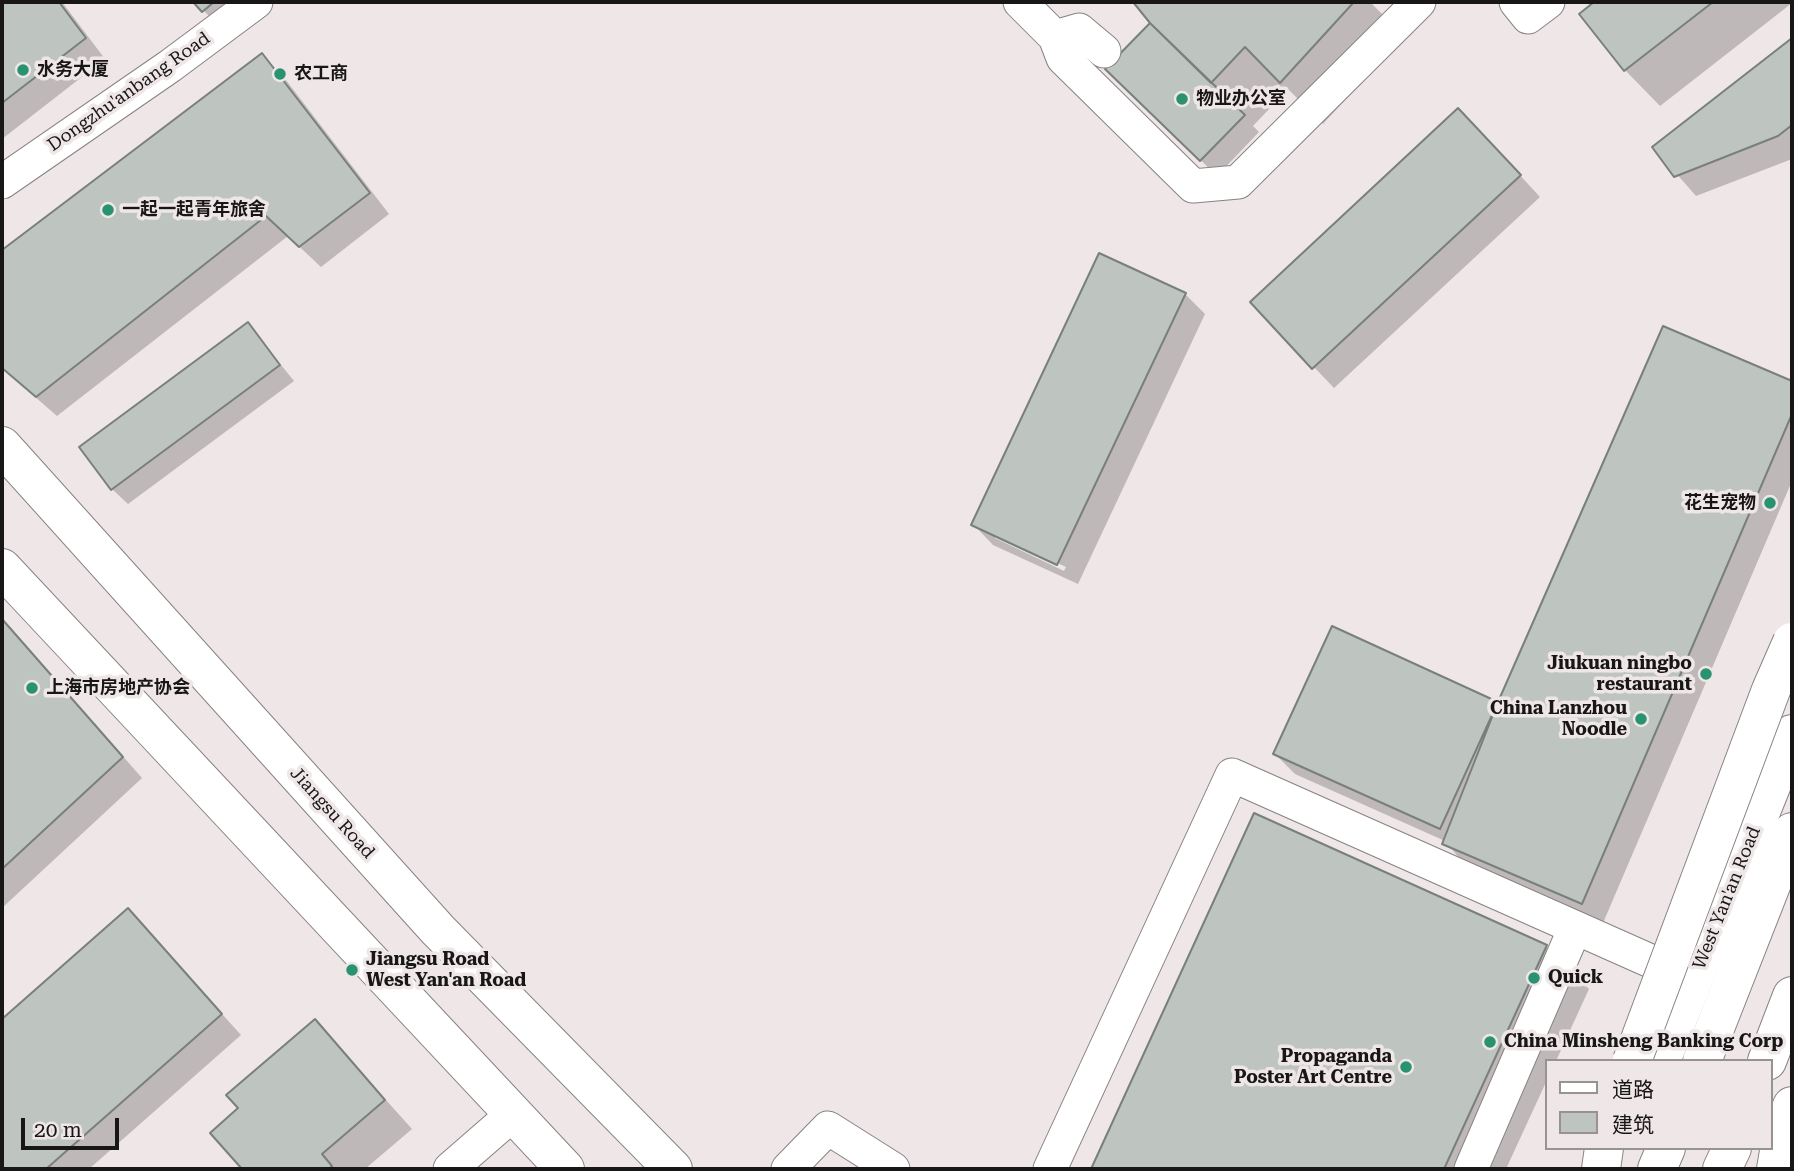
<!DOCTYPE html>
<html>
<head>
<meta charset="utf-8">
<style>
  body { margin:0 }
  #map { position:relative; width:1794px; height:1171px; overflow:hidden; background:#eee6e7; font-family:"Roboto Serif","Noto Sans SC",serif }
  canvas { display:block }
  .frame { position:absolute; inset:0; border:4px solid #181616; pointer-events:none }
  .legend { position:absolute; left:1545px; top:1059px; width:228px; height:91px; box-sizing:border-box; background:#eee6e7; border:2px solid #989393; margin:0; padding:9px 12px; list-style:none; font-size:21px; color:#181616 }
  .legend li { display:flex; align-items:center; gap:14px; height:35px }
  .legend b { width:35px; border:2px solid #989393 }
  .scale { position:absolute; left:21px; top:1118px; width:98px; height:32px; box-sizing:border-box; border:4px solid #181616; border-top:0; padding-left:9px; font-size:21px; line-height:24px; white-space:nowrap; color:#181616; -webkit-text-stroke:5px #eee6e7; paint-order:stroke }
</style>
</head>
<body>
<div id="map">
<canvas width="1794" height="1171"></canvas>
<div class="frame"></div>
<ul class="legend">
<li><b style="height:9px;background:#fff"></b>道路</li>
<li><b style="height:19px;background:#bec5c1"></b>建筑</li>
</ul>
<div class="scale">20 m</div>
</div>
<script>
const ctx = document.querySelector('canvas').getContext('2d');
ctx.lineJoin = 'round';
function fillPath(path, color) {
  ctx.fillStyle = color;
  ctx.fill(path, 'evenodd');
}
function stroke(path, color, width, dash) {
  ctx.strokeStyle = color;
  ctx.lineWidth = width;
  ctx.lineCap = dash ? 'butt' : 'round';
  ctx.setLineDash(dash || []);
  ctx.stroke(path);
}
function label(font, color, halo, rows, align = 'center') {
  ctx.font = font + ' "Roboto Serif","Noto Sans SC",serif';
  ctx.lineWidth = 7;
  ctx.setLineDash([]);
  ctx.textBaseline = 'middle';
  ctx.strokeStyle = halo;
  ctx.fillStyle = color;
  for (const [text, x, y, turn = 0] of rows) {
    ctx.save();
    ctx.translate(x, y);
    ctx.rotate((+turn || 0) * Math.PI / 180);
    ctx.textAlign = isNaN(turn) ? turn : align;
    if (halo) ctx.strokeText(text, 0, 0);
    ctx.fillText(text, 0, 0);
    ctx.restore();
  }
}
fillPath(new Path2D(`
  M2 2H62L105 59 2 139Z
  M195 2H256L224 31Z
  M1135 2H1370L1404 36 1323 124 1288 89 1253 126 1259 132 1217 176 1107 69 1191 61Z
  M1597 2H1792V3L1660 106 1625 70 1581 14Z
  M1792 40V159L1696 196 1654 148Z
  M262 55 282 75 389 214 321 267 288 236 57 416 2 368V252Z
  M1479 131 1540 197 1334 388 1252 302Z
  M1185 294 1205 314 1078 584 993 545 973 524ZM995 534 1066 567 1064 571 995 538Z
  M248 324 294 381 128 504 112 489Z
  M1664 329 1792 383V481L1603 923 1464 864 1445 841 1295 774 1275 754 1332 629 1499 704Z
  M2 619 142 778 2 908Z
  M1255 815 1546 947 1589 989 1556 1061H1547V1080L1506 1169H1093Z
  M128 910 241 1035 89 1169H2V1022Z
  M315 1021 412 1129 365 1169H244L212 1133 240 1109Z`), '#0003');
const building = new Path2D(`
  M2 2H59L86 38 2 103Z
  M193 2H214L202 12Z
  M1133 2H1354L1280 83 1245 47 1211 83 1150 23Z
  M1594 2H1713L1624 71 1579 14Z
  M1150 23 1245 115 1200 161 1105 69Z
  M1792 38V125L1778 136 1674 177 1652 147Z
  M262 53 370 193 299 247 266 216 36 397 2 368V250Z
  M1458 108 1521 175 1312 369 1250 302Z
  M1099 253 1186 293 1057 565 971 525Z
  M248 322 280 365 111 490 79 447Z
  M1663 326 1792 381V414L1582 904 1442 844 1498 702Z
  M2 619 123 757 2 869Z
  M1332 626 1498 702 1440 829 1273 754Z
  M1254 813 1547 945 1444 1169H1091Z
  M128 908 222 1014 46 1169H2V1019Z
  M315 1019 385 1100 322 1154 332 1166 329 1169H242L210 1133 238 1108 226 1095Z`);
fillPath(building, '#bec5c1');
stroke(building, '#787f7c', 2);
const minor = new Path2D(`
  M1020 2 1055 37 1063 58 1193 186 1238 182 1419 2
  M1516 2 1528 17 1548 2
  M1055 37 1079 30 1104 51
  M2 182 170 66 256 2
  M450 1169 512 1115
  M788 1169 828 1128 893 1169
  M1050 1169 1232 775 1691 979
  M1471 1169 1575 928`);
const major = new Path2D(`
  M2 446 438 930 673 1169
  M2 568 565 1169
  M1661 1061 1792 734
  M1776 1169 1783 1128 1792 1106`);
const highway = new Path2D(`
  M1702 1061 1792 832
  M1767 1061 1792 996
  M1601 1169 1604 1148
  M1657 1169 1666 1148
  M1722 1169 1732 1148
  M1789 1169 1792 1163`);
stroke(minor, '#898282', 35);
stroke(major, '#898282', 40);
stroke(highway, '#898282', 40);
stroke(minor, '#fff', 33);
stroke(major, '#fff', 38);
stroke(highway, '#fff', 38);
const highwayBridge = new Path2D(`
  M1632 1061 1771 690 1792 642`);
stroke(highwayBridge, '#898282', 40, []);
stroke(highwayBridge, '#fff', 38);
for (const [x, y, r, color] of [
  [23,70,7,"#299270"],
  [280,74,7,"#299270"],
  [1182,99,7,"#299270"],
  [108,210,7,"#299270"],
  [1770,503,7,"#299270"],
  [1706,674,7,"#299270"],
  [32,688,7,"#299270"],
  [1641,719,7,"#299270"],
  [352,970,7,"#299270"],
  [1534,978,7,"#299270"],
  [1490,1042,7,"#299270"],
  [1406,1067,7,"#299270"]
]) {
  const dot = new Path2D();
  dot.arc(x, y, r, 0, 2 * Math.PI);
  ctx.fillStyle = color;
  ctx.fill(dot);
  stroke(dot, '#eee6e7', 2.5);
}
label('bold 18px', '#181616', '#eee6e7', [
  ["水务大厦",37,70],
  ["农工商",294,74],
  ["物业办公室",1196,99],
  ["一起一起青年旅舍",122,210],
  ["花生宠物",1756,503,"right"],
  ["Jiukuan ningbo",1692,664,"right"],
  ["restaurant",1692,685,"right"],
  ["上海市房地产协会",46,688],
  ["China Lanzhou",1627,709,"right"],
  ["Noodle",1627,730,"right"],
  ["Jiangsu Road",366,960],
  ["West Yan'an Road",366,981],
  ["Quick",1548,978],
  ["China Minsheng Banking Corp",1504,1042],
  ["Propaganda",1392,1057,"right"],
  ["Poster Art Centre",1392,1078,"right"]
], 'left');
label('18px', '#181616', '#eee6e7', [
  ["Dongzhu'anbang Road",129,92,-35],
  ["Jiangsu Road",332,813,48],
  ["West Yan'an Road",1727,898,-68]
]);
</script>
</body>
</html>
